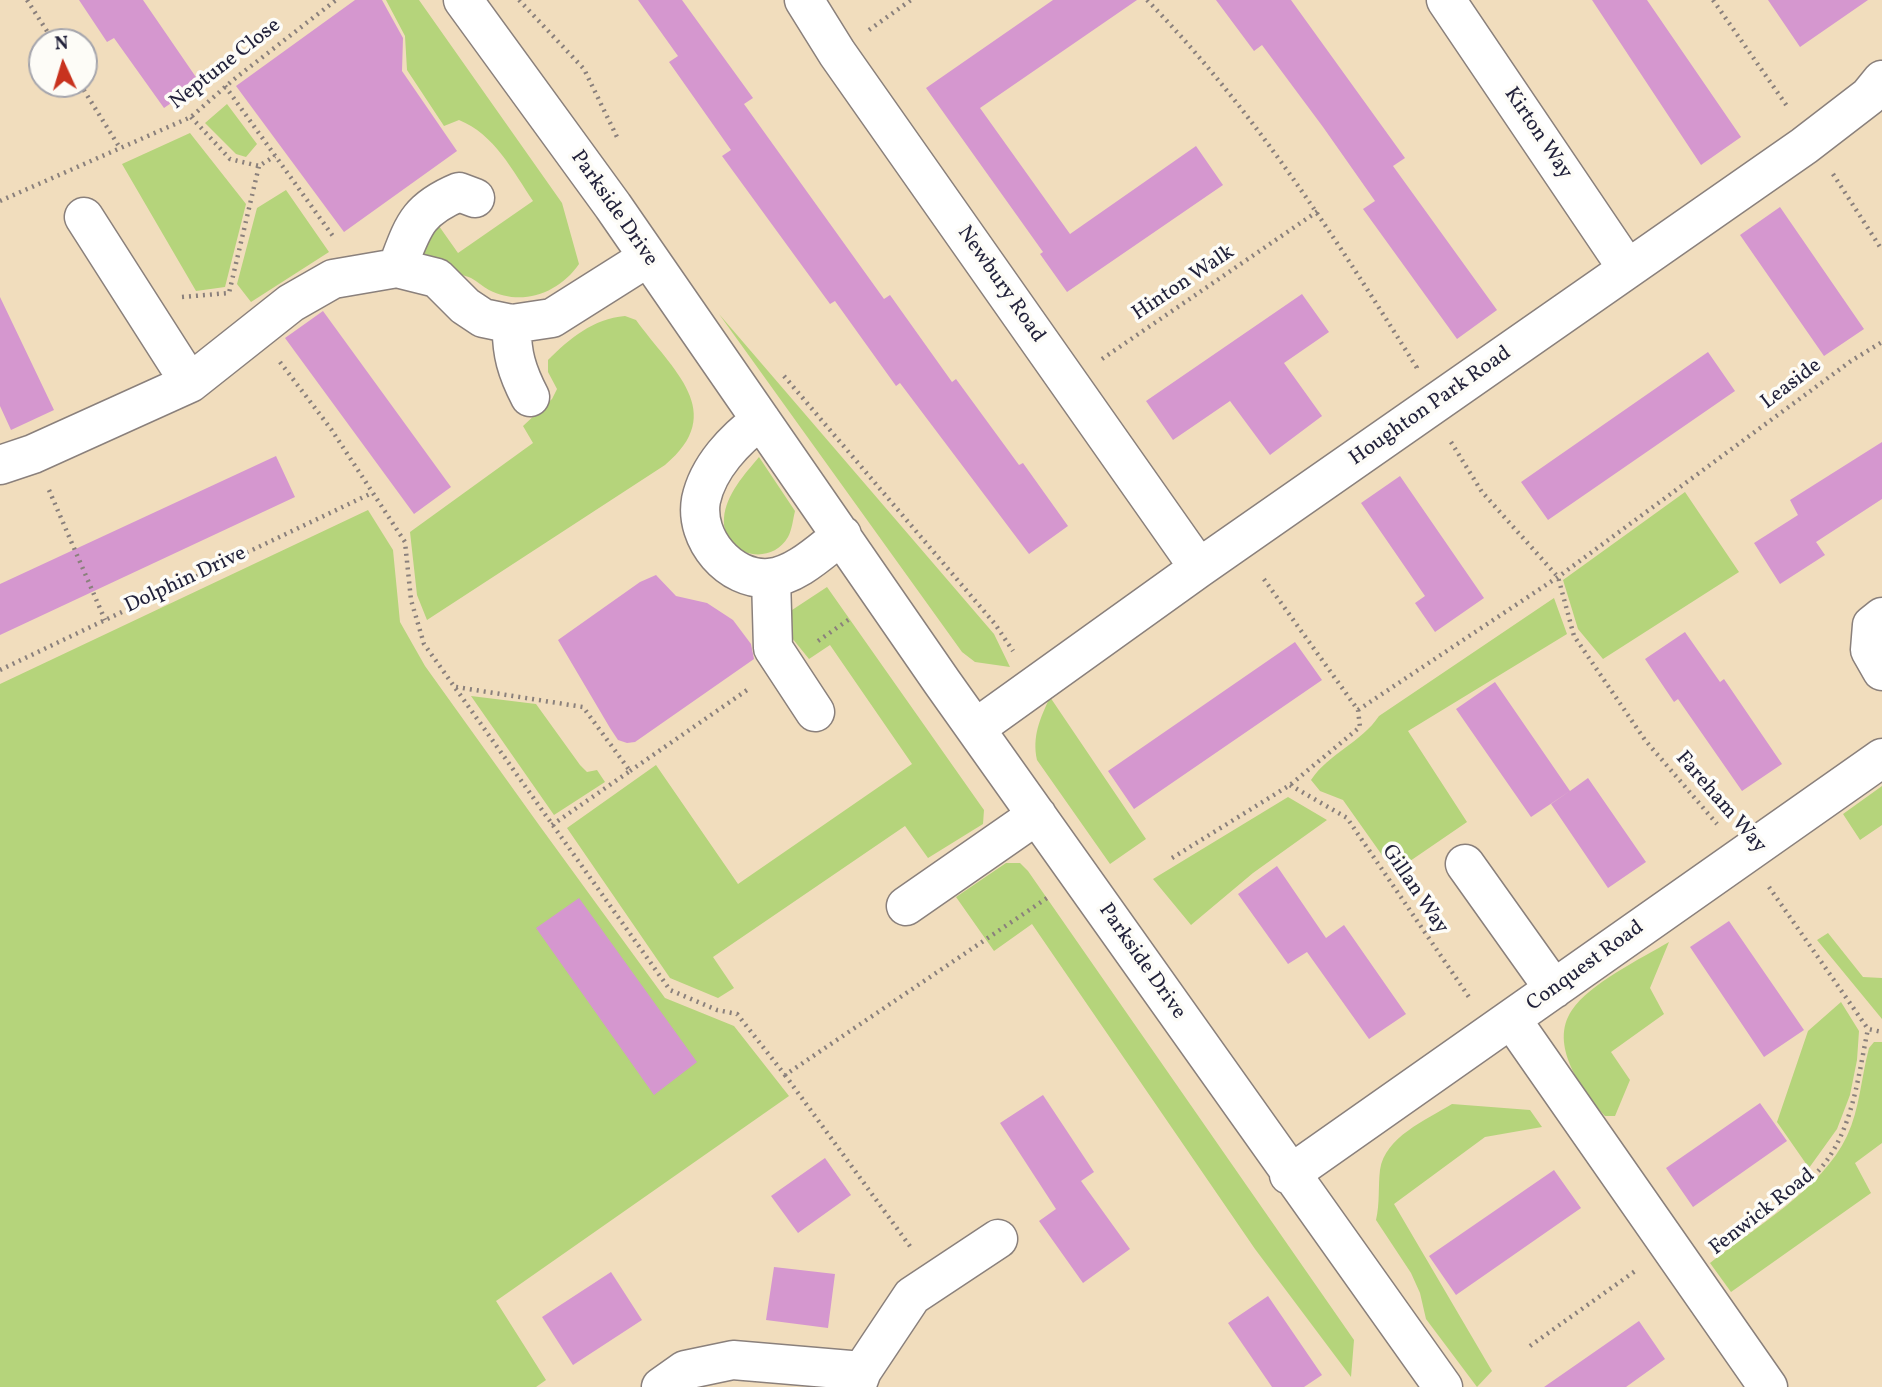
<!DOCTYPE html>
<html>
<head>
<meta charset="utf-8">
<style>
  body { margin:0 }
  #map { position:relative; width:1882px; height:1387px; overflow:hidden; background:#f1ddbd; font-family:Vollkorn,serif }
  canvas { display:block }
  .north { position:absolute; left:28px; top:28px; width:70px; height:70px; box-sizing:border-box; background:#fdfcf7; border:2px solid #a5a5ac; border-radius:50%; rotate:356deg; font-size:19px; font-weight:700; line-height:28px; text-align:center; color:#22223b }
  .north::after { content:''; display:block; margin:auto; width:24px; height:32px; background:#c8321e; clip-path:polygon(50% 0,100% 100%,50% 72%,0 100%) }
</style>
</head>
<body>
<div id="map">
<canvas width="1882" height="1387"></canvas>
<div class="north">N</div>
</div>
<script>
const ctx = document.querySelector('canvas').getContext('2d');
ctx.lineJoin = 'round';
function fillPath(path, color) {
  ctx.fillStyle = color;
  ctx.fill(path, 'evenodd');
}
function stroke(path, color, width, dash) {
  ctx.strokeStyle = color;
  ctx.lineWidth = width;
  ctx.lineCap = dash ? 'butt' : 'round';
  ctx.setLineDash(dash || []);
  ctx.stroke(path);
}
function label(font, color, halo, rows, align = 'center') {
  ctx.font = font + ' Vollkorn,serif';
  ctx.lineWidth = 7;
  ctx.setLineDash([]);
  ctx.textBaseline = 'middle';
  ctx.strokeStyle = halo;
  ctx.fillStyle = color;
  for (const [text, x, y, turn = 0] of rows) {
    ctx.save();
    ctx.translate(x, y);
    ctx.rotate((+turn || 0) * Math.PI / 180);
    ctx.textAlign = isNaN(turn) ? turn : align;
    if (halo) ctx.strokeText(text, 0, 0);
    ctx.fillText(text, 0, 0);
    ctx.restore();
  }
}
fillPath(new Path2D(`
  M386 0H419L562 203 579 264C559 293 522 307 489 290 483 287 477 281 471 278 463 274 453 274 445 271 435 267 427 258 419 252L434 219 458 253 533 201C513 171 494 134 459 120L444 126 407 70 405 36Z
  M227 104 257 144 246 157 236 154 205 123Z
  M190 133 246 204 225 287 196 291 122 164Z
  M286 190 329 252 251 302 237 284 257 208Z
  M719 314 994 634 1010 667 975 662 962 652Z
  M625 316 636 320C672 370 729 412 665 465L427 620 417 595 410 532 533 443 523 426 552 399 557 389 548 372V360C570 338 593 319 625 316Z
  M759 457 795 511C793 519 792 530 788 537 770 568 721 555 724 518 726 494 745 474 759 457Z
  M1685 492 1739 572 1603 659 1578 629 1563 580Z
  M368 510 393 550 400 622 425 666 539 825 665 998 734 1026 789 1096 496 1301 546 1380 536 1387H0V684Z
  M827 587 979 803 984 810 983 824 928 858 905 826 713 957 734 988 718 998 670 978 567 828 656 765 738 884 912 764 830 645 809 659 792 638 789 612Z
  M1554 598 1567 634 1408 731 1467 822 1394 872 1343 800 1320 791 1311 780C1329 753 1361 743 1379 716Z
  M471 696 536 704 580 765 587 772 597 770 605 782 554 815Z
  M1050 697 1146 839 1110 864 1037 760C1032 736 1040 719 1050 697Z
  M1882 786V825L1860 840 1843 814Z
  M1288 797 1327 820 1253 873 1191 925 1153 879Z
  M1006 863H1020L1028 871 1354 1340 1351 1377 1255 1249 1032 924 994 951 956 897Z
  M1828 933 1863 977 1882 978V1019L1817 940Z
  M1669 942 1650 988 1664 1014 1611 1052 1630 1080 1615 1116H1605C1582 1090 1548 1045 1572 1010 1589 984 1642 958 1669 942Z
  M1841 1002 1859 1031 1857 1060 1850 1095 1837 1129 1809 1168 1777 1122 1808 1031Z
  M1874 1042H1882V1143L1855 1163 1871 1193 1731 1292 1710 1263C1755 1227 1822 1189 1847 1136 1860 1108 1861 1078 1869 1048Z
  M1452 1104 1530 1110 1542 1127 1485 1137 1394 1204 1492 1371 1477 1387 1426 1319 1420 1293 1411 1273 1376 1220C1380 1203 1378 1187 1380 1170 1385 1137 1426 1120 1452 1104Z`), '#b5d47b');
fillPath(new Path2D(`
  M79 0H143L200 83 164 108 114 38 107 42Z
  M355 0H382L403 38 402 71 457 151 344 232 236 86Z
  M638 0H682L753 98 744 104 884 299 890 295 952 382 956 379 1019 465 1023 463 1068 526 1029 554 900 383 896 386 835 301 830 304 722 156 731 150 669 62 678 56Z
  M1053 0H1137L980 108 1070 234 1196 146 1223 185 1067 292 1040 254 1043 252 926 88Z
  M1216 0H1291L1405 158 1393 166 1497 310 1457 339 1363 209 1375 201 1323 127 1262 45 1254 51Z
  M1592 0H1647L1741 137 1701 165Z
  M1768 0H1868L1800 47Z
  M1780 207 1864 329 1824 356 1740 235Z
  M1302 294 1329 332 1284 363 1322 416 1270 455 1230 401 1173 440 1146 401Z
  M0 297 54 410 11 430 0 406Z
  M323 311 451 487 414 514 285 338Z
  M1708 352 1735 391 1548 520 1521 482Z
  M1882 442V499L1816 542 1825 555 1780 584 1754 543 1798 515 1790 500Z
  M276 456 295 497 0 635V584Z
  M1400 476 1484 598 1435 632 1415 603 1425 596 1361 503Z
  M656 575 676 596 707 603 733 620 751 644 754 659 635 742 627 743 618 740 610 728 558 640 640 582Z
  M1685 632 1720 682 1724 679 1782 764 1742 791 1678 699 1674 702 1645 659Z
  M1295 642 1322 680 1134 809 1108 771Z
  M1495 682 1570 791 1588 778 1646 862 1608 888 1551 804 1570 791 1531 817 1456 709Z
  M1277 866 1326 938 1344 925 1406 1014 1369 1039 1307 952 1288 964 1238 894Z
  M579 898 697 1062 654 1095 536 928Z
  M1729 921 1804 1030 1764 1057 1690 947Z
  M1043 1095 1094 1172 1081 1181 1130 1249 1083 1283 1039 1221 1056 1209 1000 1123Z
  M1760 1103 1787 1141 1693 1207 1666 1168Z
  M825 1158 851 1195 798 1233 771 1196Z
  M1554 1170 1581 1208 1456 1295 1429 1256Z
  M774 1267 835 1274 828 1328 766 1320Z
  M611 1272 642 1320 573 1365 542 1317Z
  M1268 1296 1322 1375 1304 1387H1272L1228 1323Z
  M1639 1321 1665 1359 1626 1387H1544Z`), '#d597cf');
const minor = new Path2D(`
  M463 0 613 206 942 682 1443 1387
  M804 0 837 53 1199 568
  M1446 0 1627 268
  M84 217 190 383
  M397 268C413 227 416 210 459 192L475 198
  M512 324C511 353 517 372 530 397
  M761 420C735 439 708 467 701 500 694 539 730 581 769 578 796 576 822 550 842 535
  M0 465 33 454 190 383 291 303 333 279 397 268 437 278 465 306 483 318 512 324 552 318 647 258
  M771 578 773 648 815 712
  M1882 617 1872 625 1870 650 1882 671
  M976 728 1199 568 1804 146 1869 96 1882 80
  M1465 864 1554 989
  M906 906 1037 815
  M1512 1020 1768 1387
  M1289 1175 1882 758
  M661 1387 685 1370 733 1360 862 1371
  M856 1387 862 1371 912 1296 998 1239`);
stroke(minor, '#8a807c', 41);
stroke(new Path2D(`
  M27 0 54 42
  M519 0 584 69 617 137
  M1147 0C1254 110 1336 239 1417 368
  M1713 0 1789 109
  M869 30 911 0
  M80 84 120 148
  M225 86 335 239
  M191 117 230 159 259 166 275 156
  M1833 174 1882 250
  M0 201 191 117 233 80 336 0
  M182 297 229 293 259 166
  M1102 359 1318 211
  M280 362 331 429 405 542 411 600 424 644 670 990 717 1010 737 1014 785 1075 1047 898
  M784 376 995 624 1013 651
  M1451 442 1482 492 1558 577 1574 636 1645 740 1717 824
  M49 490 105 620
  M818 641 851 618
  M0 670 372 493
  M456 687 583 707 630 771 552 825
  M1358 710 1558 577 1851 361 1882 342
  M630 771 750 688
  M1290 785 1347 818 1471 1000
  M1172 858 1290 785 1360 727 1358 710 1261 575
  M1769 887 1868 1029 1882 1032
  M785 1075 912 1249
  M1719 1249C1747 1227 1797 1195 1820 1169 1853 1131 1858 1076 1868 1029
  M1530 1346 1638 1269`), '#8a807c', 4.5, [2, 5]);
stroke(minor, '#fff', 38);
label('21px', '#22223b', '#fdfcf7', [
  ["Neptune Close",226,65,-38],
  ["Kirton Way",1537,134,56],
  ["Parkside Drive",613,209,55],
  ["Hinton Walk",1184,284,-34],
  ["Newbury Road",1000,285,55],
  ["Leaside",1792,385,-37],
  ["Houghton Park Road",1431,407,-35],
  ["Dolphin Drive",186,581,-25],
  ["Fareham Way",1720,803,49],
  ["Gillan Way",1414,890,56],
  ["Parkside Drive",1141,962,55],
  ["Conquest Road",1586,967,-36],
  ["Fenwick Road",1763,1213,-38]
]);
</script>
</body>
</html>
